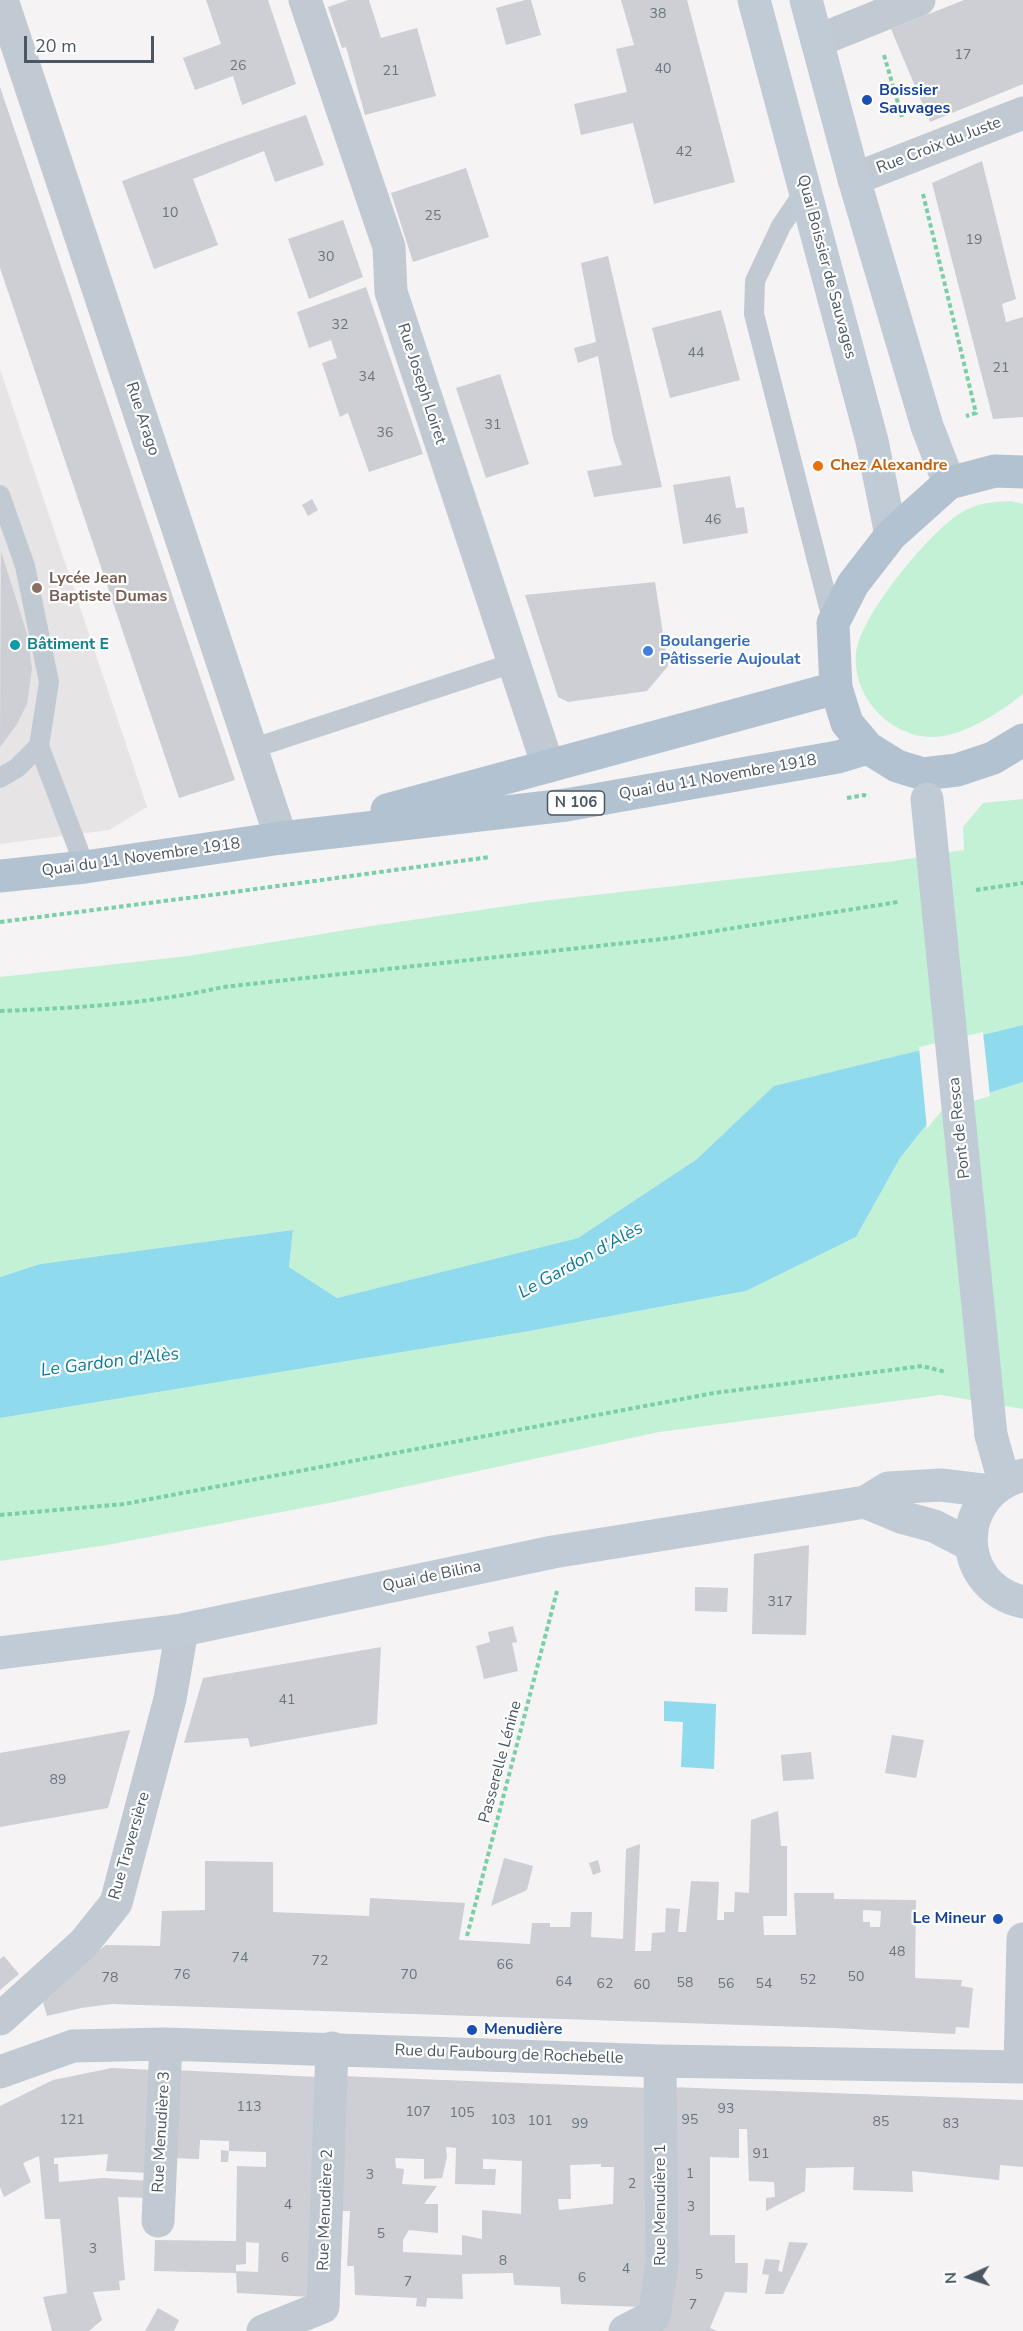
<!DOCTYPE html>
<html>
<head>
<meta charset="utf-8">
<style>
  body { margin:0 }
  #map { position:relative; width:1023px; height:2331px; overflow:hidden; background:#f5f3f3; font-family:"Nunito Sans",sans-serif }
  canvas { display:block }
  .north { position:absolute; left:939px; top:2247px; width:60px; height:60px; -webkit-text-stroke:4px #fff; paint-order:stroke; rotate:267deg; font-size:16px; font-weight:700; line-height:24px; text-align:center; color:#4a5661 }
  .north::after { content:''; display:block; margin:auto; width:21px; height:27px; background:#4a5661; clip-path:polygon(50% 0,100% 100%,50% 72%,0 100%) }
  .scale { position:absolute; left:24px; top:36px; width:130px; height:27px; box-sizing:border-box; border:3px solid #4a5661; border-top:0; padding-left:8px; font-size:18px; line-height:21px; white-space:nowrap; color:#4a5661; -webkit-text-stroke:4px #fff; paint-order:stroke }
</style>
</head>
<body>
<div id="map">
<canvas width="1023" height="2331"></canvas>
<div class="north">N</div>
<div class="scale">20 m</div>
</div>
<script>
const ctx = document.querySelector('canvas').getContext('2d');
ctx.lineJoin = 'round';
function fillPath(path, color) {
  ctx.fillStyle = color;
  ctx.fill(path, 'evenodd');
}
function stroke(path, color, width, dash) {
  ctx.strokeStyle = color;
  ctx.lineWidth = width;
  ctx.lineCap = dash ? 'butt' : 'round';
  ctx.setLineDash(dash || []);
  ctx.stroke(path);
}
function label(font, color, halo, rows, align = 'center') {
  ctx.font = font + ' "Nunito Sans",sans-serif';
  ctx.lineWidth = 4.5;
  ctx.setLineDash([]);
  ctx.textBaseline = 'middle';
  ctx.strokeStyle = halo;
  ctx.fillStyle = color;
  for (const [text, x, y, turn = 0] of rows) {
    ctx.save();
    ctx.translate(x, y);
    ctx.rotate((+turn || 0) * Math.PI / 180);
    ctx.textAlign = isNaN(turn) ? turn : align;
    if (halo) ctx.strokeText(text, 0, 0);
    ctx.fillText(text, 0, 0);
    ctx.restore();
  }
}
fillPath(new Path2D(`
  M0 369 147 807 109 830 0 844Z`), '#e6e4e5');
fillPath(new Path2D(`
  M1011 501 1023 504V694C1003 710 977 727 952 734 903 749 852 704 856 654 859 617 928 534 959 514 976 503 991 502 1011 501Z
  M1023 799V1025L775 1086 697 1159 578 1238 337 1298 289 1267 293 1230 40 1264 0 1277V977L188 956 371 926 542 901 895 861 964 850 963 827 983 803Z
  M1023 1082V1409L941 1395 659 1432 334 1502 107 1545 0 1561V1418L524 1332 746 1291 856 1237 900 1158 939 1109Z`), '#c3f1d5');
fillPath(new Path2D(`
  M1023 1025V1082L939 1109 900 1158 856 1237 746 1291 524 1332 0 1418V1277L40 1264 293 1230 289 1267 337 1298 578 1238 697 1159 774 1086Z
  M664 1701 716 1704 714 1769 681 1767 683 1722 664 1721Z`), '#90daee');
fillPath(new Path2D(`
  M983 1032 990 1096 941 1111 927 1129 919 1047Z`), '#f5f3f3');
fillPath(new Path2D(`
  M206 0H268L296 84 242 105 233 76 195 90 183 58 221 44Z
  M348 0H369L381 38 417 28 436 96 365 115 346 47 342 48 328 7Z
  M525 0H531L541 35 506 45 496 8Z
  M621 0H687L735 182 654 204 633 123 581 135 574 104 627 92 616 49 634 45Z
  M964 0H1023V84L930 122 891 29Z
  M0 87 235 780 179 798 0 268Z
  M306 115 324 165 275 182 264 151 193 179 218 245 154 269 122 181 227 142Z
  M982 161 1016 299 1002 304 1006 322 1023 317V417L993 419 932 183Z
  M466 168 489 237 413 262 391 193Z
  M343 220 363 277 309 299 288 239Z
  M608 256 662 487 594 497 587 471 622 465 613 438 598 356 578 363 574 348 596 342 581 263Z
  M366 287 423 454 369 472 348 413 340 417 322 363 337 358 331 340 309 348 297 312Z
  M721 310 740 380 670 398 652 328Z
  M500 374 529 464 486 478 456 388Z
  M730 476 736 508 744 507 748 533 683 544 673 485Z
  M312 499 318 510 308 516 302 505Z
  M1 551 28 637 32 669 27 704 17 724 0 747Z
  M655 582 668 666 647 691 568 702 558 697 525 595Z
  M809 1545 806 1635 752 1634 754 1554Z
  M695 1587 728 1588 727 1612 695 1611Z
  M513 1626 517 1642 512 1643 518 1671 484 1679 476 1646 490 1642 488 1632Z
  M381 1647 377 1724 250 1747 248 1738 184 1743 203 1678Z
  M130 1730 108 1808 0 1827V1753Z
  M892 1735 924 1740 916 1778 885 1773Z
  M811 1752 814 1779 783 1781 781 1755Z
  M778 1811 781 1846H787V1916H763L764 1935H796L794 1893H834V1899L916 1900 915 1978 962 1980 961 1986 973 1988 969 2028 956 2027 955 2034 833 2028 112 2004 81 2008 47 2016 41 1995 106 1945 160 1946 162 1911 205 1910V1861L273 1862V1912L369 1916 370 1898 465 1903 459 1940 530 1944 532 1923H550V1927H570L571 1912H592L591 1937 623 1939 626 1849 640 1844 635 1951H651L652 1933 665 1932 666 1908 680 1909 678 1932H686L691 1881 719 1882 717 1920H724V1912H734L735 1892 749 1893 751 1820ZM863 1910 881 1911 880 1927H870V1922H863Z
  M504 1858 533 1866 527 1890 491 1906Z
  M598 1860 601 1872 593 1875 589 1863Z
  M4 1956 19 1974 0 1990V1959Z
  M112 2068 153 2070 150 2173 106 2171 108 2154 54 2158V2164H58L59 2182 103 2178 150 2181V2198L118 2197 125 2280 119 2281 120 2290 93 2292 102 2320 89 2331H52L43 2297 67 2293 60 2219H45L39 2156 23 2163 31 2182 4 2197 0 2187V2106L53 2080Z
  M174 2070 318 2077 311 2297 237 2293 236 2271 258 2272 259 2243 246 2242V2264L236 2265V2273L154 2271 155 2240 236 2241 237 2166 266 2167V2152L229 2151 228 2162H221V2150L229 2151V2141L200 2140 199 2159 172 2158Z
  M341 2076 650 2088 651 2240 642 2307 561 2304 560 2287 514 2285 513 2273 462 2274 463 2299 427 2298 426 2307 416 2306 417 2298 355 2295 354 2266H347L350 2211H335ZM446 2147 456 2148 455 2184 495 2185 496 2169H483V2159L522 2161 521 2214 482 2210V2239L462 2235V2255L403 2252V2240L409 2230 438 2233V2204H424L437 2186 402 2184 404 2169 396 2168 395 2158 424 2159V2179L442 2178 447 2157ZM601 2164V2167H614L613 2204 559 2210 558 2199H571L570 2165Z
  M668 2087 1023 2100V2167L1000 2165 999 2180 912 2171 913 2192 853 2190 854 2167 806 2168 805 2191 766 2211V2198L775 2197 774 2182 749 2181 747 2129H739V2158L710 2157V2235H735V2263H748L747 2293 725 2292 710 2328 717 2331H654Z
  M789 2242 808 2243 783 2294H765L769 2275 762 2274 765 2259 780 2260 778 2271 782 2272Z
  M158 2308 179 2320 174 2331H145Z`), '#cdcfd5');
stroke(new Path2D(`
  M884 55 902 117
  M923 194 976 413 966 416
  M847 798 864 795 869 797
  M976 890 1023 883
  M0 922 219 894 490 857
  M0 1011C75 1008 150 1004 223 987L671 938 898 902
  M0 1515 124 1504 714 1393 922 1366 946 1372
  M467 1936 557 1591`), '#7ad0a6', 4, [4.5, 3]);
stroke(new Path2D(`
  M806 189 781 226 755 281 754 314 833 623
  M0 495 25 566 49 682 39 746
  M251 749 513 663
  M0 778 17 768 39 746 85 867`), '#c1cad2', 20);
stroke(new Path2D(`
  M2 0 281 838
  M305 0 389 247 391 292 548 766
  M817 41 919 0
  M854 179 1023 113
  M0 2019 84 1943 116 1903 170 1699 182 1630
  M1020 2067 1023 1939
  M0 2072 73 2046 166 2044 660 2061 1023 2067
  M158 2221 166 2044
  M263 2331 323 2307 332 2048
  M625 2331 654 2316 662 2265 660 2061`), '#c1cad2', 33);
stroke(new Path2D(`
  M754 0 872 441 891 535
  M806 0 854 179 927 426 949 483
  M991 1435 1004 1481
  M1023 1475C955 1492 953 1586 1023 1602
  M865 1502 901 1517 934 1526 969 1544
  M0 1653 182 1630 553 1552 865 1502 888 1488 941 1485 990 1491`), '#c1cbd6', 33);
stroke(new Path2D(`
  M1023 472 995 471 949 483 891 535 853 584 833 623 836 688 847 723 868 748 897 766 923 774 957 770 993 758 1023 740
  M387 810 836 688
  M0 876 85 867 281 838 566 805 838 757 868 748`), '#b3c2d1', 33);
stroke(new Path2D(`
  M927 799 991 1435`), '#c1cbd6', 33);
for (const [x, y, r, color] of [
  [867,100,6,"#1a4fb4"],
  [818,466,6,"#e8710a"],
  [37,588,6,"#8d6e63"],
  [15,645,6,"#0f9aa8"],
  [648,651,6,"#3f7fe0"],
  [998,1919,6,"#1a4fb4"],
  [472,2030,6,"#1a4fb4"]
]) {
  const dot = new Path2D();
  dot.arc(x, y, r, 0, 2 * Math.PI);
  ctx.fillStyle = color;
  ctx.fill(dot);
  stroke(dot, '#fff', 2);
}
label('14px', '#6b747e', null, [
  ["38",658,15],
  ["17",963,56],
  ["26",238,67],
  ["40",663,70],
  ["21",391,72],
  ["42",684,153],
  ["10",170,214],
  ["25",433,217],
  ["19",974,241],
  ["30",326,258],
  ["32",340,326],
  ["44",696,354],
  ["21",1001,369],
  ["34",367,378],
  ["31",493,426],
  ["36",385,434],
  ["46",713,521],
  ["317",780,1603],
  ["41",287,1701],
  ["89",58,1781],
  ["48",897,1953],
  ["74",240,1959],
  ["72",320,1962],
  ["66",505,1966],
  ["76",182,1976],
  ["70",409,1976],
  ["50",856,1978],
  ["78",110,1979],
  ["52",808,1981],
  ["64",564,1983],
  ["58",685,1984],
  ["62",605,1985],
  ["56",726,1985],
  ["54",764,1985],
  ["60",642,1986],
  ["113",249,2108],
  ["93",726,2110],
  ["107",418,2113],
  ["105",462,2114],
  ["121",72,2121],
  ["103",503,2121],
  ["95",690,2121],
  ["101",540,2122],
  ["85",881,2123],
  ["99",580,2125],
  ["83",951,2125],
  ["91",761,2155],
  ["1",690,2175],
  ["3",370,2176],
  ["2",632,2185],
  ["4",288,2206],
  ["3",691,2208],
  ["5",381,2235],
  ["3",93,2250],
  ["6",285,2259],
  ["8",503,2262],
  ["4",626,2270],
  ["5",699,2276],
  ["6",582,2279],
  ["7",408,2283],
  ["7",693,2306]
]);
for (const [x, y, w] of [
  [576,803,57]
]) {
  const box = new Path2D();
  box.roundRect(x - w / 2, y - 12, w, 24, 4.5);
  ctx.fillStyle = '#fff';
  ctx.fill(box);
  stroke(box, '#4a5661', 1.5);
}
label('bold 15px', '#4a5661', null, [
  ["N 106",576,803]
]);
label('bold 16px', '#164399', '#fff', [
  ["Boissier",879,91],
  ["Sauvages",879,109],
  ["Le Mineur",986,1919,"right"],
  ["Menudière",484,2030]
], 'left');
label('16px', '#4a5661', '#fff', [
  ["Rue Croix du Juste",939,146,-21],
  ["Quai Boissier de Sauvages",826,267,75],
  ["Rue Joseph Loiret",421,384,72],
  ["Rue Arago",142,419,72],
  ["Quai du 11 Novembre 1918",718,778,-10],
  ["Quai du 11 Novembre 1918",141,858,-8],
  ["Pont de Resca",960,1128,-96],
  ["Quai de Bilina",432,1577,-12],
  ["Passerelle Lénine",501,1762,-75],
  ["Rue Traversière",130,1846,-74],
  ["Rue du Faubourg de Rochebelle",509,2055,2],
  ["Rue Menudière 3",162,2132,-87],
  ["Rue Menudière 1",661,2205,-90],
  ["Rue Menudière 2",326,2210,-88]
]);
label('bold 16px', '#c56008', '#fff', [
  ["Chez Alexandre",830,466]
], 'left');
label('bold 16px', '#785e54', '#fff', [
  ["Lycée Jean",49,579],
  ["Baptiste Dumas",49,597]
], 'left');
label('bold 16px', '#366cbe', '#fff', [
  ["Boulangerie",660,642],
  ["Pâtisserie Aujoulat",660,660]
], 'left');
label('bold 16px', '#0d838f', '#fff', [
  ["Bâtiment E",27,645]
], 'left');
label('italic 18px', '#0c7c9b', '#fff', [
  ["Le Gardon d'Alès",581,1261,-29],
  ["Le Gardon d'Alès",110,1363,-7]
]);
</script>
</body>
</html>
